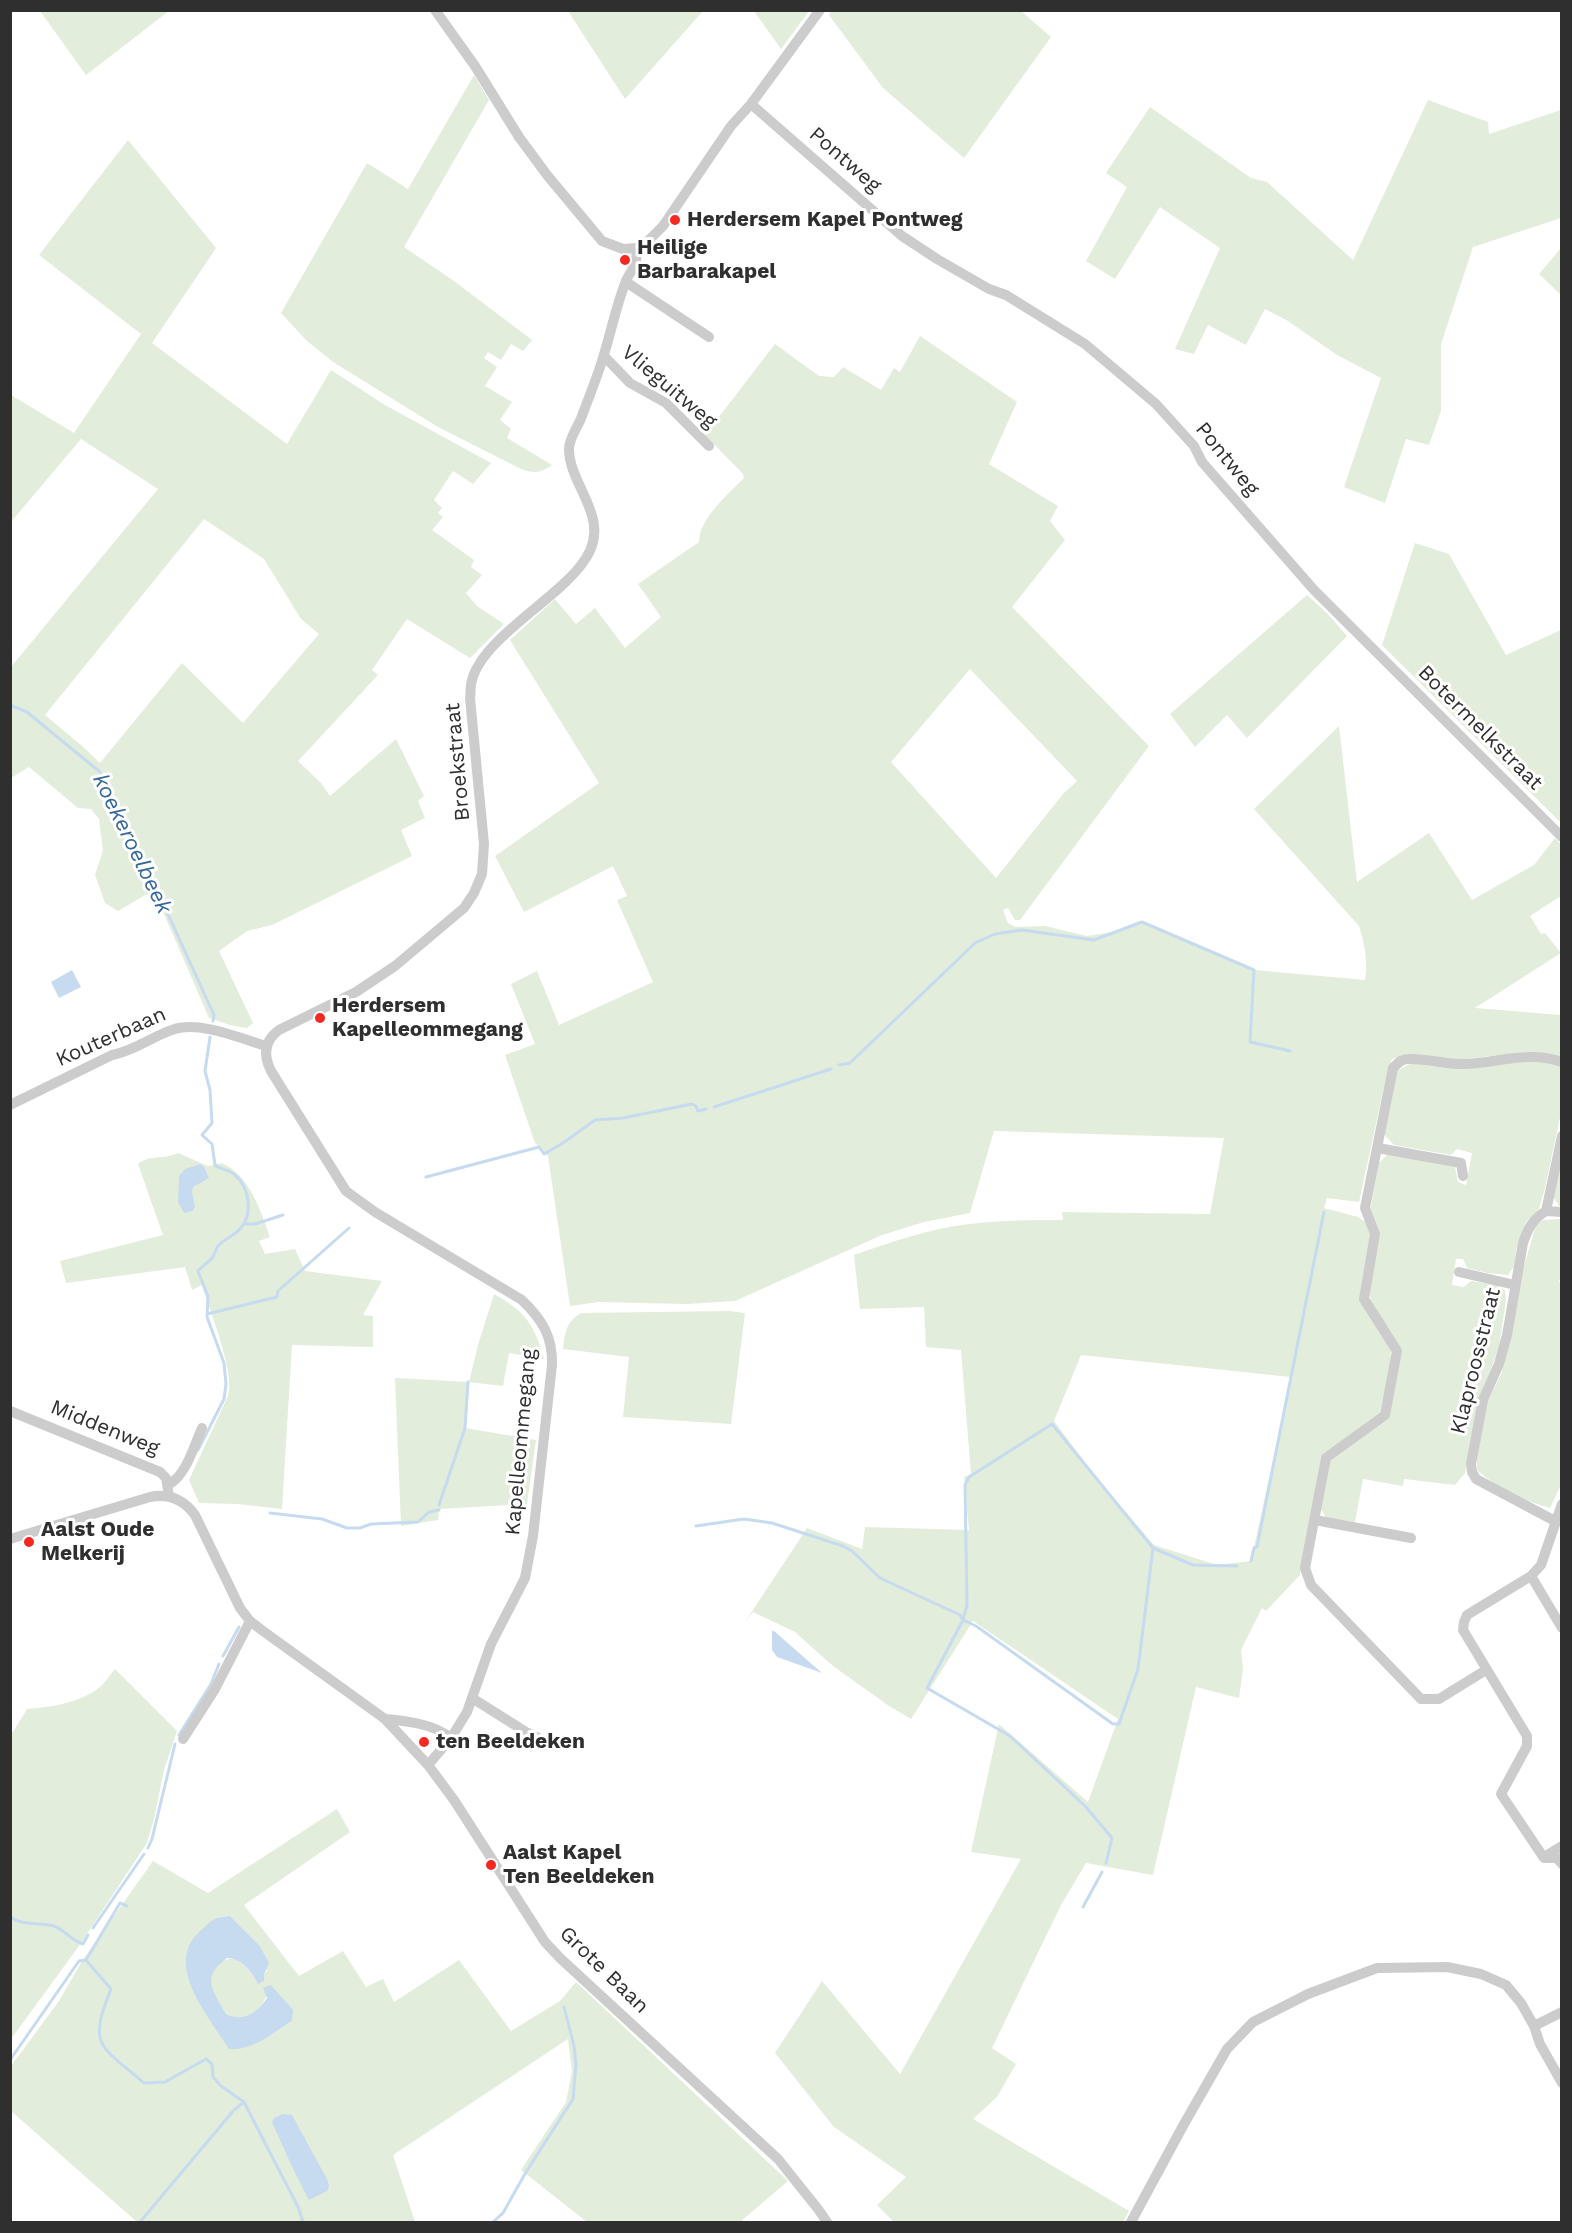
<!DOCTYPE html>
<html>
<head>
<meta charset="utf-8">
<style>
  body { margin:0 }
  #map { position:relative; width:1572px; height:2233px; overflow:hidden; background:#fff; font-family:"Work Sans",sans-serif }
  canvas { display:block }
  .frame { position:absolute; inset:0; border:12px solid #2f2f2f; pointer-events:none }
</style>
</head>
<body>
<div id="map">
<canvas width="1572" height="2233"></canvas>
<div class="frame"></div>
</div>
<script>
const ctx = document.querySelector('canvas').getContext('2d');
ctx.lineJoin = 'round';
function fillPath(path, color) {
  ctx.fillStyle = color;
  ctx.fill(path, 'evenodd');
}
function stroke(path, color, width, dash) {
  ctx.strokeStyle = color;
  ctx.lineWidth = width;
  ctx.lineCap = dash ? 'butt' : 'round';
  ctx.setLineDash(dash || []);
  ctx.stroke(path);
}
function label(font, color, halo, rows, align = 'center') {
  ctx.font = font + ' "Work Sans",sans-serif';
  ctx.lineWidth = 6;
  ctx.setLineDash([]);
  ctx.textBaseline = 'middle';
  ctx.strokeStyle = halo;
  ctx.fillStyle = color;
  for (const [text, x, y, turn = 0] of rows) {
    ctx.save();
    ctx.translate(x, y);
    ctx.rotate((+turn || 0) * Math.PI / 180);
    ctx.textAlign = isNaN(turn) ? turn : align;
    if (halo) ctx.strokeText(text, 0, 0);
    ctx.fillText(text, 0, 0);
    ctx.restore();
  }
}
fillPath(new Path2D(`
  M832 10 1021 11 1051 37 964 158 883 88 829 15Z
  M40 11H169L86 75Z
  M568 11H703L625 99Z
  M754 11H809L781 49Z
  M474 75 489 100 404 247 454 281 532 340 523 351 511 344 501 360 488 352 484 358 497 367 485 386 512 402 500 420 511 429 507 438 552 465C541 473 534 474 521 469L438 427 333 362 307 341 281 313 367 163 408 189Z
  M1428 100 1488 122 1489 134 1561 110V218L1473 247 1441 344V411L1429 445 1406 439 1385 503 1344 487 1381 378 1337 355 1288 321 1265 309 1246 345 1208 325 1194 354 1175 349 1220 248 1160 207 1115 279 1086 261 1127 187 1106 173 1150 107 1251 178 1267 182 1353 260Z
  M128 140 216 248 152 343 287 444 331 370 385 405 491 463 473 484 453 471 434 500 442 508 438 513 443 517 432 530 474 560 471 567 482 575 466 593 477 606 504 624 470 658 407 619 372 670 378 675 298 761 321 783 330 796 396 739 424 796 418 801 425 818 401 830 412 856 272 925 247 931 219 951 253 1023 247 1028 230 1025 209 1018 161 907 147 894 118 911 105 903 95 875 103 850 99 819 91 809 78 808 29 767 11 778V667L158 489 81 439 11 522V395L74 433 141 334 39 255ZM204 519 264 559 301 619 319 634 243 723 182 663 100 763 81 745 45 715Z
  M1561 248V295L1539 274Z
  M920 336 1017 402 989 464 1058 506 1050 521 1065 540 1012 607 1149 746 1020 920H1015L1008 908 1003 910 1008 923 1015 927 1045 926 1087 936 1113 932 1139 921 1254 970 1365 980C1368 961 1365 945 1359 926L1254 809 1339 726 1357 882 1429 833 1472 900 1534 865 1555 838 1561 844V896L1530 916 1541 934 1545 933 1561 953 1475 1008 1561 1015V1057L1524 1052 1466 1059 1440 1060 1411 1054 1392 1059 1387 1073 1359 1202 1327 1198 1324 1208 1358 1217 1367 1223 1371 1237 1362 1283 1391 1349 1390 1369 1380 1412 1321 1457 1300 1575 1266 1611 1262 1608 1241 1650 1243 1669 1239 1698 1196 1687 1153 1875 1086 1863 1061 1905 992 2048 1016 2064 997 2097 973 2119 1129 2211 1123 2222H894L877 2205 906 2177 834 2127 775 2053 822 1981 900 2074 1021 1859 971 1852 999 1724 1088 1802 1118 1719 973 1621 911 1719 889 1706 833 1666 795 1632 753 1612 745 1622 807 1528 862 1549 865 1527 969 1530 964 1477 971 1474 961 1350 926 1347 924 1307 860 1309 854 1255C892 1242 930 1228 970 1224 1001 1220 1032 1220 1063 1220L1062 1212 1210 1214 1224 1138 994 1131 970 1213 924 1222 882 1235 735 1301 687 1304 599 1302 570 1306 548 1156 535 1143 505 1055 535 1044 511 984 537 971 559 1025 653 982 617 900 627 896 613 866 524 912 495 856 599 783 510 640 555 599 576 624 595 608 625 648 661 617 638 584 699 542C699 519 728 494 744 478L743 474 705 435 775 344 819 376 834 377 843 367 881 390 894 368 900 372ZM970 669 1077 781 1063 794 996 878 891 762ZM1081 1355 1291 1377 1251 1561 1217 1565 1154 1545 1098 1480 1054 1421Z
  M1415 543 1449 554 1506 655 1561 630 1562 819 1559 821 1382 645Z
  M1307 595 1328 614 1347 636 1247 738 1227 715 1195 747 1170 714Z
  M1526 1060 1553 1063 1562 1068 1561 1113 1545 1188 1539 1209 1526 1222 1516 1250 1515 1265 1508 1275 1487 1273 1467 1268 1463 1259H1456L1452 1285 1464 1287 1471 1281 1497 1285 1505 1290 1506 1300 1499 1347 1479 1402 1465 1473 1455 1485 1404 1479 1403 1486 1363 1479 1355 1522 1326 1518 1321 1509 1328 1463 1379 1425 1400 1355 1371 1302 1369 1289 1370 1212 1379 1163 1388 1154 1455 1167 1458 1182 1466 1185 1472 1153 1457 1149 1451 1155 1394 1145 1384 1134 1396 1071 1412 1063 1445 1068Z
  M1561 1152V1208L1552 1196Z
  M178 1153 208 1166 222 1163C250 1176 260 1209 270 1237L259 1241 265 1254 295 1249 305 1271 382 1281 363 1315 373 1316V1347L292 1345 282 1509 237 1504 199 1503 189 1480 228 1396C236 1374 209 1309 202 1285L192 1290 185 1267 66 1283 60 1261 163 1235 138 1164C151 1154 163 1160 178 1153Z
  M1561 1219 1562 1272 1559 1282 1562 1283 1561 1485 1550 1508C1524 1501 1497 1488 1477 1470V1455L1487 1403 1502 1372 1522 1273 1536 1225 1543 1220Z
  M494 1294C526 1312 534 1324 544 1359L509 1353 503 1386 469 1382 465 1428 536 1440 527 1504 439 1509 438 1520 401 1526 395 1378 469 1382 478 1345Z
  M729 1311 745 1313 731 1424 623 1417 629 1357 563 1349C565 1332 566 1322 581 1313Z
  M115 1669 177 1731 164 1770 154 1819 147 1843 79 1946 11 2039V1735L27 1709C51 1707 80 1703 100 1687 105 1683 110 1675 115 1669Z
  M337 1809 350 1832 244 1905 299 1976 343 1951 366 1987 383 1979 394 2002 459 1960 511 2031 560 2001 576 1982 788 2181 740 2222H587L521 2170 566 2102 572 2071 568 2039 393 2155 415 2222H137L11 2111V2066L59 2001 82 1961 153 1861 208 1893ZM230 1916 259 1945 267 1971 264 1975V1981L258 1983C250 1970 236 1949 219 1964 214 1968 210 1974 210 1980 210 1991 221 2005 226 2014 252 2025 263 2007 271 1985L292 2010V2021L274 2033 230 2049C211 2018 163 1965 199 1933 212 1921 212 1917 230 1916Z`), '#e3eddb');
fillPath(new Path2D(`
  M72 970 81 987 59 998 51 982Z
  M200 1164 204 1167 209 1178 193 1187 192 1192 195 1207 193 1211 184 1213 178 1202 179 1176 185 1169Z
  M772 1631H774L822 1673 777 1657 772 1650Z
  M230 1916 259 1945 269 1963 264 1975V1981L258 1984C251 1971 243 1959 227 1958 200 1978 213 1990 226 2014 244 2022 256 2014 267 1998L263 1988 271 1985 293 2010 292 2021C273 2033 252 2051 229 2049 210 2018 163 1965 199 1932 212 1921 212 1917 230 1916Z
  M283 2114 292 2115 327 2179 329 2187 327 2191 309 2200 293 2169 272 2122 274 2118Z`), '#c6dbef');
stroke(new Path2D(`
  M10 705 27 712 100 772 123 824 147 868 214 1015 213 1021
  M839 1065 850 1063 975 943 995 934 1022 930 1094 940 1142 922 1254 970 1250 1042 1290 1051
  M714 1107 831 1069
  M426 1177 539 1147 544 1154 563 1143 595 1120 623 1118 692 1104 696 1106 698 1111 706 1109
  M245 1224H255L283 1215
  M207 1314 277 1297 278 1291 349 1228
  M198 1450 224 1399 226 1384 224 1363 207 1317 208 1297 198 1271C202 1266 208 1263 212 1258 215 1255 215 1250 218 1246 224 1239 234 1236 240 1229 254 1214 249 1187 235 1175 229 1169 221 1170 215 1165L212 1144 202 1135 212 1123 210 1090 205 1071 210 1037
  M439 1505 465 1428 468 1382
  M270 1513 322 1519 347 1528H360L371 1524 418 1522 429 1512 439 1510
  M696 1526 744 1519 772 1523 843 1546 852 1551 880 1578 960 1615 963 1620 976 1626 1113 1724H1119L1138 1669 1153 1548 1193 1565 1237 1566
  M1251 1561 1254 1548 1257 1547 1324 1212
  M223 1656 239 1627
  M179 1735 211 1684 219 1664
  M148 1848 152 1839 175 1744
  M1106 1863 1112 1838 1085 1806 1010 1736 927 1688 963 1620 967 1605 965 1485 969 1477 1052 1424 1153 1548
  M1083 1907 1102 1872
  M10 1917C23 1926 39 1922 54 1926 65 1930 72 1941 83 1944L88 1935
  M93 1928 144 1854
  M86 1960 111 1989C87 2048 101 2045 144 2083L165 2082 206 2059 212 2064 213 2077 221 2086 244 2102
  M10 2060 79 1961 86 1960 120 1903 127 1906
  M140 2222 234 2110 244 2102 298 2207 303 2222
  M493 2222 503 2213 526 2172 573 2099 576 2064 574 2046 564 2007`), '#c6dbef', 3);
stroke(new Path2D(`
  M435 10 475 66 519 137 547 175 602 241 623 249 636 248 646 243 663 226 731 126 751 104 820 10
  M751 104 902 236 937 259 989 289 1006 295 1085 344 1156 404 1194 446 1202 462 1314 590 1562 837
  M626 282 709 337
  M604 356 630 383 666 403 709 446
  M10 1105 112 1055C134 1051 151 1037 172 1030 197 1020 240 1038 266 1046
  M1378 1148 1461 1163 1463 1176
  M1546 1211 1562 1212
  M1459 1272 1515 1285
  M10 1411 160 1472 166 1478 169 1496
  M168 1485C186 1476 194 1446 202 1428
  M1562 1504 1541 1565 1531 1576 1467 1615 1464 1622 1463 1630 1527 1736V1746L1501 1794 1544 1858H1557L1562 1864
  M1315 1520 1411 1538
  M1555 1521 1476 1479 1472 1472 1471 1464 1483 1400 1499 1364 1507 1335 1523 1243C1528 1228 1533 1219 1546 1211L1562 1136
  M10 1539 150 1497C169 1493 184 1500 195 1515L240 1608 250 1621 263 1631 385 1719 428 1765 454 1800 545 1942 560 1958 778 2159 818 2209 827 2222
  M1531 1576 1562 1628
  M1486 1670 1439 1699H1421L1311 1585 1305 1568 1326 1458 1385 1415 1397 1351 1364 1299 1375 1234 1365 1208 1393 1068C1398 1063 1401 1059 1409 1059 1427 1058 1446 1065 1464 1064 1497 1063 1529 1050 1562 1062
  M472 1698 526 1732 543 1740
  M385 1719C407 1721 434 1724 451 1738
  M183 1739 215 1689 250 1621
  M428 1765 451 1738 467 1712 491 1644 525 1578 533 1536 552 1365C553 1337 542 1319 522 1300L375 1212 346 1191 271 1071C263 1055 264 1041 279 1030L356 992 395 966 464 908 474 893 482 874 484 844 470 698C471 692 470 686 472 680 483 637 562 597 586 558 612 517 569 486 569 449 569 438 578 427 582 416 590 394 599 373 605 351 612 328 617 303 626 281 633 265 638 268 636 248
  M1544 1857 1562 1846
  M1534 2026 1562 2012
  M1131 2222 1184 2124 1227 2049 1253 2022 1308 1994 1377 1968 1447 1967 1481 1974 1506 1985 1521 2003 1534 2026 1540 2044 1562 2083`), '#ccc', 10);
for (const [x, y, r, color] of [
  [675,220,6,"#f52822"],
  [625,260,6,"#f52822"],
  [320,1018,6,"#f52822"],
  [29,1542,6,"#f52822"],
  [424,1742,6,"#f52822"],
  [491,1865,6,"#f52822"]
]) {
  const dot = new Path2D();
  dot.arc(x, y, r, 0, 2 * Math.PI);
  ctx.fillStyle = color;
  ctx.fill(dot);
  stroke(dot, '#fff', 2);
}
label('21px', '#2f2f2f', '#fff', [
  ["Pontweg",845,160,41],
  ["Vlieguitweg",669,387,40],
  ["Pontweg",1227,459,51],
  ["Botermelkstraat",1480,728,45],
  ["Broekstraat",458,762,-95],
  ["Kouterbaan",111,1037,-24],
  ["Klaproosstraat",1476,1361,-76],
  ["Middenweg",105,1428,22],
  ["Kapelleommegang",521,1442,-85],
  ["Grote Baan",604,1970,44]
]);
label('bold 21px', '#2f2f2f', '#fff', [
  ["Herdersem Kapel Pontweg",687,220],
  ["Heilige",637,248],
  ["Barbarakapel",637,272],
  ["Herdersem",332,1006],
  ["Kapelleommegang",332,1030],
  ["Aalst Oude",41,1530],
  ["Melkerij",41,1554],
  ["ten Beeldeken",436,1742],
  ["Aalst Kapel",503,1853],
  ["Ten Beeldeken",503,1877]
], 'left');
label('italic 22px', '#356899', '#fff', [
  ["koekeroelbeek",132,844,64]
]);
</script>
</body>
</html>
